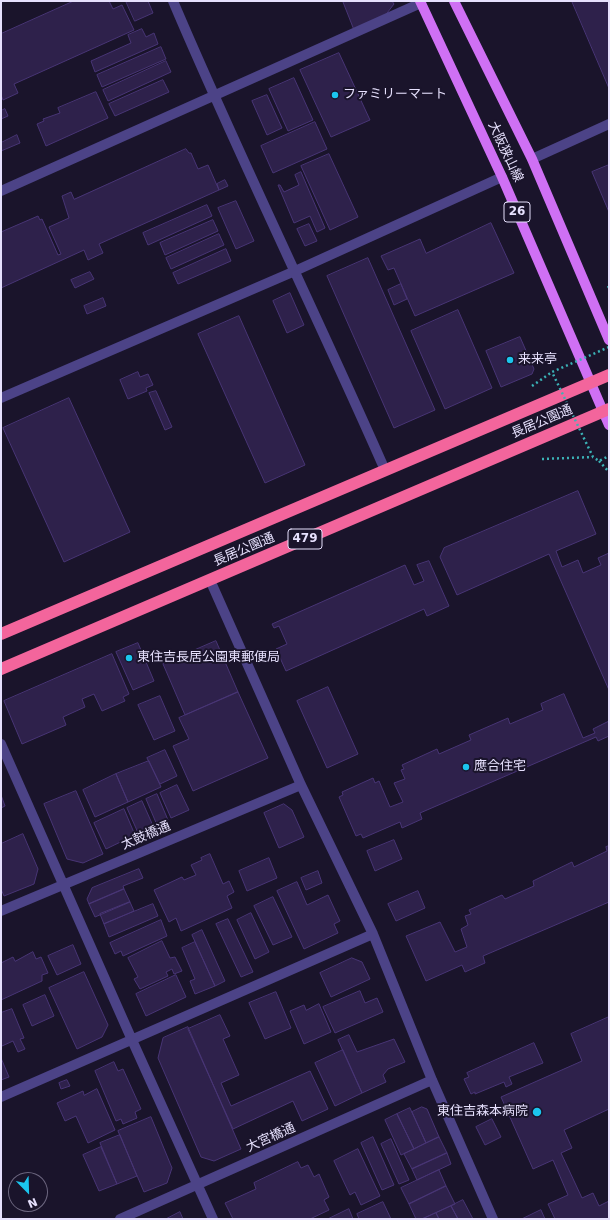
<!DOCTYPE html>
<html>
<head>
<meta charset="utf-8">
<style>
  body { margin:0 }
  #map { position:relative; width:610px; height:1220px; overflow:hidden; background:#1a142b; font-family:"DejaVu Sans",sans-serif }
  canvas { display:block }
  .frame { position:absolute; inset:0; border:2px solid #e6e0fd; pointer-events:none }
  .north { position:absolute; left:8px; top:1172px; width:40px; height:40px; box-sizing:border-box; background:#1a142b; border:1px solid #6c667f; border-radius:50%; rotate:157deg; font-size:11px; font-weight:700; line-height:16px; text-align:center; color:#e6e0fd }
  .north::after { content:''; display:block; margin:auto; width:14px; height:18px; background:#1bc5ee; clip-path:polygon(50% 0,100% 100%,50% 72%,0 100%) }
</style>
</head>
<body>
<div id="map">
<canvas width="610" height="1220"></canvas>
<div class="frame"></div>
<div class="north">N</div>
</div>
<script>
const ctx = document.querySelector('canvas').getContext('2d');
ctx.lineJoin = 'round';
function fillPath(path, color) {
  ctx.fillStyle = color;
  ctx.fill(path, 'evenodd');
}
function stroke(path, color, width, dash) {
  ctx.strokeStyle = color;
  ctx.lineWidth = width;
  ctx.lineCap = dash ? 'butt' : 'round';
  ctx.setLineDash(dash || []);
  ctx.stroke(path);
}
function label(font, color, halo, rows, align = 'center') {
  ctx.font = font + ' "DejaVu Sans","Noto Sans JP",sans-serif';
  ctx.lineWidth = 4;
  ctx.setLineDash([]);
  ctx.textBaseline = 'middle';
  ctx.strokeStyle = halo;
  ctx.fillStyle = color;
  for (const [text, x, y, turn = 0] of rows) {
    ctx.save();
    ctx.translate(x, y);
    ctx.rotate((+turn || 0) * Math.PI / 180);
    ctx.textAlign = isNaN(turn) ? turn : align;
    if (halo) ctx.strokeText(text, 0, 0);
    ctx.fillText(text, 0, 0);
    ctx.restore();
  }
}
const building = new Path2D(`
  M74 1H109L113 9 122 5 134 30 14 84 18 93 3 100 1 95V34Z
  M126 1H148L153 13 135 21Z
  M392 1 394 4 384 17 354 30 343 2Z
  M572 1H609V88Z
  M142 29 146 37 154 33 158 44 95 72 91 61 131 43 128 35Z
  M161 47 166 59 102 87 97 75Z
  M339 53 370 120 331 137 300 70Z
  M166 61 171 72 108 101 103 90Z
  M294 78 313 120 288 131 269 89Z
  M163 80 169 92 115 116 109 104Z
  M96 92 108 118 46 146 37 124 44 121 43 119 60 113 58 108Z
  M267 95 282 128 267 135 252 101Z
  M5 109 8 116 1 119V111Z
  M315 122 327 149 273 173 261 146Z
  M17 135 20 143 1 151V143Z
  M186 149 189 153H191L198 169 208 165 219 190 99 244 103 253 88 260 84 250 1 288V232L38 216 40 220 42 219 58 255 61 254 49 227 69 218 62 196 71 192 74 199Z
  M329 154 358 217 330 230 301 166Z
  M609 165V212L592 172Z
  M301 172 325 228 317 232 310 216 294 223 278 185H280L284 192 299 185 295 175Z
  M225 180 228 186 219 190 217 184Z
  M236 201 254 241 236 249 218 208Z
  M207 205 212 216 148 245 143 233Z
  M213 220 218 231 165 255 160 243Z
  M491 223 514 273 415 316 394 268 388 270 381 256 420 239 426 253Z
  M309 224 317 241 305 246 297 229Z
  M219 234 224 245 171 269 166 258Z
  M226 249 231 261 178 284 173 273Z
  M368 258 435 410 394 428 327 276Z
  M90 272 94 279 75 288 71 280Z
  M401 284 407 299 394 305 388 290Z
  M290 293 304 325 287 333 273 301Z
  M103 298 106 306 87 314 84 306Z
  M458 310 492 388 445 409 411 331Z
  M239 316 305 465 265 483 198 334Z
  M520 337 534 369 532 374 501 387 486 351Z
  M138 372 140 377 148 374 153 385 146 388 147 391 128 399 120 380Z
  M156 391 172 427 165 430 149 393Z
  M69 398 130 532 64 562 3 428Z
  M578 491 596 534 556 551 562 567 578 560 583 573 601 565 598 558 609 553V690L549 554 457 595 440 557 444 548Z
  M429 561 449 606 427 616 424 609 286 671 276 649 287 644 279 626 274 628 272 624 405 565 414 585 424 581 417 565Z
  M216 641 238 692 185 715 163 664Z
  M138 643 154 681 133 690 116 652Z
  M112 654 129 694 123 697 125 701 102 711 94 694 82 699 85 707 63 717 66 725 22 744 4 701Z
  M328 687 358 754 327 768 297 701Z
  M238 692 268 758 193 791 173 746 189 739 179 718Z
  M564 694 583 738 595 733 593 729 609 721V736L598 741 596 737 420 813 422 819 402 828 400 822 363 838 361 834 356 836 339 797 343 795 342 792 373 778 375 783 379 781 390 807 403 802 394 783 405 779 401 770 404 769 402 765 437 749 439 754 471 740 469 735 508 718 510 724 543 710 541 704Z
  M160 696 175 731 154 740 138 705Z
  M165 750 177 776 160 784 147 758Z
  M149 761 161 787 128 802 116 774Z
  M116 774 128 802 95 817 83 790Z
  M177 785 189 810 171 818 160 793Z
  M76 791 103 854 83 863 67 859 44 804Z
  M157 794 168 820 157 825 146 799Z
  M1 795 5 806 1 808Z
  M142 801 154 828 139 835 127 808Z
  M284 804 292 810 304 837 279 848 264 813Z
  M124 809 135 835 106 849 94 823Z
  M23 834 38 869 34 884 4 896 1 889V844Z
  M394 840 402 859 375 871 367 851Z
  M609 846V902L483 956 485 963 465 972 462 965 426 981 406 936 440 922 455 952 467 947 461 929 468 925 465 916 471 914 469 910 502 895 505 899 534 886 533 881 572 862 574 867 607 851 606 847Z
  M210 854 223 884 229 881 234 892 227 896 232 908 181 931 176 918 169 922 154 890 182 877 184 880 196 875 191 865 202 860 201 858Z
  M269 858 277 878 247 891 239 871Z
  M139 869 143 878 123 886 124 889 89 904 87 899 92 888Z
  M318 871 322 883 306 890 301 878Z
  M297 882 307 905 328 895 340 921 334 924 338 933 304 949 277 891Z
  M124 889 130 902 95 917 89 904Z
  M418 891 425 908 396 921 388 904Z
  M273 897 292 937 273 945 254 906Z
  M130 902 134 911 104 924 100 914Z
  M153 904 158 916 109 937 104 924Z
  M251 913 269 952 255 959 237 920Z
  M228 919 253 972 241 977 216 924Z
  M161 920 167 936 123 956 121 951 115 954 110 943Z
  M202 930 225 981 215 986 192 935Z
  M162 941 170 958 175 957 182 971 174 974 172 969 166 972 168 976 140 989 134 979 138 977 128 958Z
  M195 942 215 986 195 994 190 981 195 979 182 948Z
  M73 945 81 964 57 975 48 956Z
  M33 952 36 959 41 957 48 973 42 975V981L1 1000V963L13 957 15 961Z
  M352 958 362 962 370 979 331 997 320 973Z
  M84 972 108 1025 102 1037 77 1049 49 988Z
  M176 975 186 997 146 1016 136 994Z
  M360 991 365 1003 377 998 383 1012 335 1033 323 1007Z
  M276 992 291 1028 265 1039 249 1003Z
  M45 995 54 1016 32 1026 23 1005Z
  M319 1004 331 1032 304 1044 290 1011 304 1005 306 1010Z
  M12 1009 24 1038 20 1039 25 1049 18 1052 13 1041 2 1046 1 1044V1013Z
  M220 1015 230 1036 223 1039 239 1075 221 1083 231 1106 310 1071 328 1109 302 1121 293 1101 233 1129 188 1029Z
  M609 1017V1109L564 1130 572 1148 561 1153 582 1198 593 1193 599 1206 609 1201V1219H555L548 1204 568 1195 553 1160 533 1169 501 1097 582 1061 571 1034Z
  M188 1027 241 1149 214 1161 201 1157 158 1058 163 1038Z
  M349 1035 357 1052 394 1039 405 1062 388 1069 383 1075 386 1082 362 1093 338 1040Z
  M534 1043 543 1063 509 1077 512 1084 506 1087 504 1082 475 1094V1092L471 1094 464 1079 469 1077 467 1073Z
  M343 1050 362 1093 335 1106 315 1063Z
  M1 1058 9 1077 1 1080Z
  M114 1062 118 1071 123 1069 141 1109 135 1112 137 1118 123 1124 121 1119 116 1121 95 1071Z
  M67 1080 70 1086 61 1089 59 1083Z
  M97 1089 115 1130 88 1143 76 1116 65 1121 57 1103 83 1091 84 1095Z
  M422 1107 427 1109 439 1137 426 1143 412 1112Z
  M410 1108 426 1143 414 1149 397 1114Z
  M397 1114 414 1149 401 1155 385 1120Z
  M151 1117 172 1168 167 1183 144 1192 118 1131Z
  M492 1119 501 1137 485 1145 476 1127Z
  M120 1135 137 1176 117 1184 100 1143Z
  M373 1137 394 1185 382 1190 361 1143Z
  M439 1137 447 1153 412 1169 404 1154Z
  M391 1139 409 1180 399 1184 381 1144Z
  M101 1147 117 1184 99 1191 83 1155Z
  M358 1149 380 1196 361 1205 355 1192 350 1195 334 1161Z
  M447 1153 451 1164 417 1180 412 1169Z
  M298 1162 301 1168 308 1165 314 1177 319 1174 329 1197 324 1200 329 1210 310 1219H233L225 1203 256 1189 254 1183Z
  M439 1170 446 1186 409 1204 401 1188Z
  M446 1186 455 1204 422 1219H416L409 1204Z
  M463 1200 473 1219H458L451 1206Z
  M383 1202 391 1219H359L357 1214Z
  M451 1206 458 1219H439L436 1213Z
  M349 1209 353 1219H328Z
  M541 1210 545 1219H522Z
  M180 1212 183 1219H166Z
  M436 1213 439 1219H422Z`);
fillPath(building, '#2e214b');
stroke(building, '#483575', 1);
stroke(new Path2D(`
  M608 286 609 288
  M532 386 552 372
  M542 459 593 457
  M599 461 609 472`), '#3bb2b6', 2.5, [2, 3]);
stroke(new Path2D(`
  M173 1C240 159 316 313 385 470
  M532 159 609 124
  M1 191 421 3
  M1 398 295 271 502 177
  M210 580 301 785 373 934 432 1080 493 1219
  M1 744 132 1040 213 1219
  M1 911 301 785
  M1 1097 373 934
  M120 1219 432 1080`), '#4c4387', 10);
stroke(new Path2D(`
  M420 1 502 177 609 425
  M454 1 532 159 609 340`), '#cf70f4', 10);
stroke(new Path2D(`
  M1 634 609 375
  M1 669 609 409`), '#f3659c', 12);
stroke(new Path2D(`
  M609 347 552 372 593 457 599 461 609 456`), '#3bb2b6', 2.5, [2, 3]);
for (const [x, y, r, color] of [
  [335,95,4,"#1bc5ee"],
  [510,360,4,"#1bc5ee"],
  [129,658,4,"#1bc5ee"],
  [466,767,4,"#1bc5ee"],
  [537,1112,5,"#1bc5ee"]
]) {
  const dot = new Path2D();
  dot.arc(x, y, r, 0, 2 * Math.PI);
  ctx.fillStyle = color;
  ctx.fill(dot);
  stroke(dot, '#1a142b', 1.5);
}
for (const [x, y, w] of [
  [517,212,26],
  [305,539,34]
]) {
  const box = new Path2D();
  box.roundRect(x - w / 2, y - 10, w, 20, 3);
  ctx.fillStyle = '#1a142b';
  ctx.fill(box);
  stroke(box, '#e6e0fd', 1);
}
label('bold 12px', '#e6e0fd', null, [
  ["26",517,212],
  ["479",305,539]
]);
label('13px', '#e6e0fd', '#1a142b', [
  ["ファミリーマート",343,95],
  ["来来亭",518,360],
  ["東住吉長居公園東郵便局",137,658],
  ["應合住宅",474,767],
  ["東住吉森本病院",528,1112,"right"]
], 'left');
label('13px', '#e6e0fd', '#1a142b', [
  ["大阪狭山線",505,152,65],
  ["長居公園通",542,422,-23],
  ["長居公園通",244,550,-23],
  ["太鼓橋通",146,836,-23],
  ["大宮橋通",271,1138,-24]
]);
</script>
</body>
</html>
